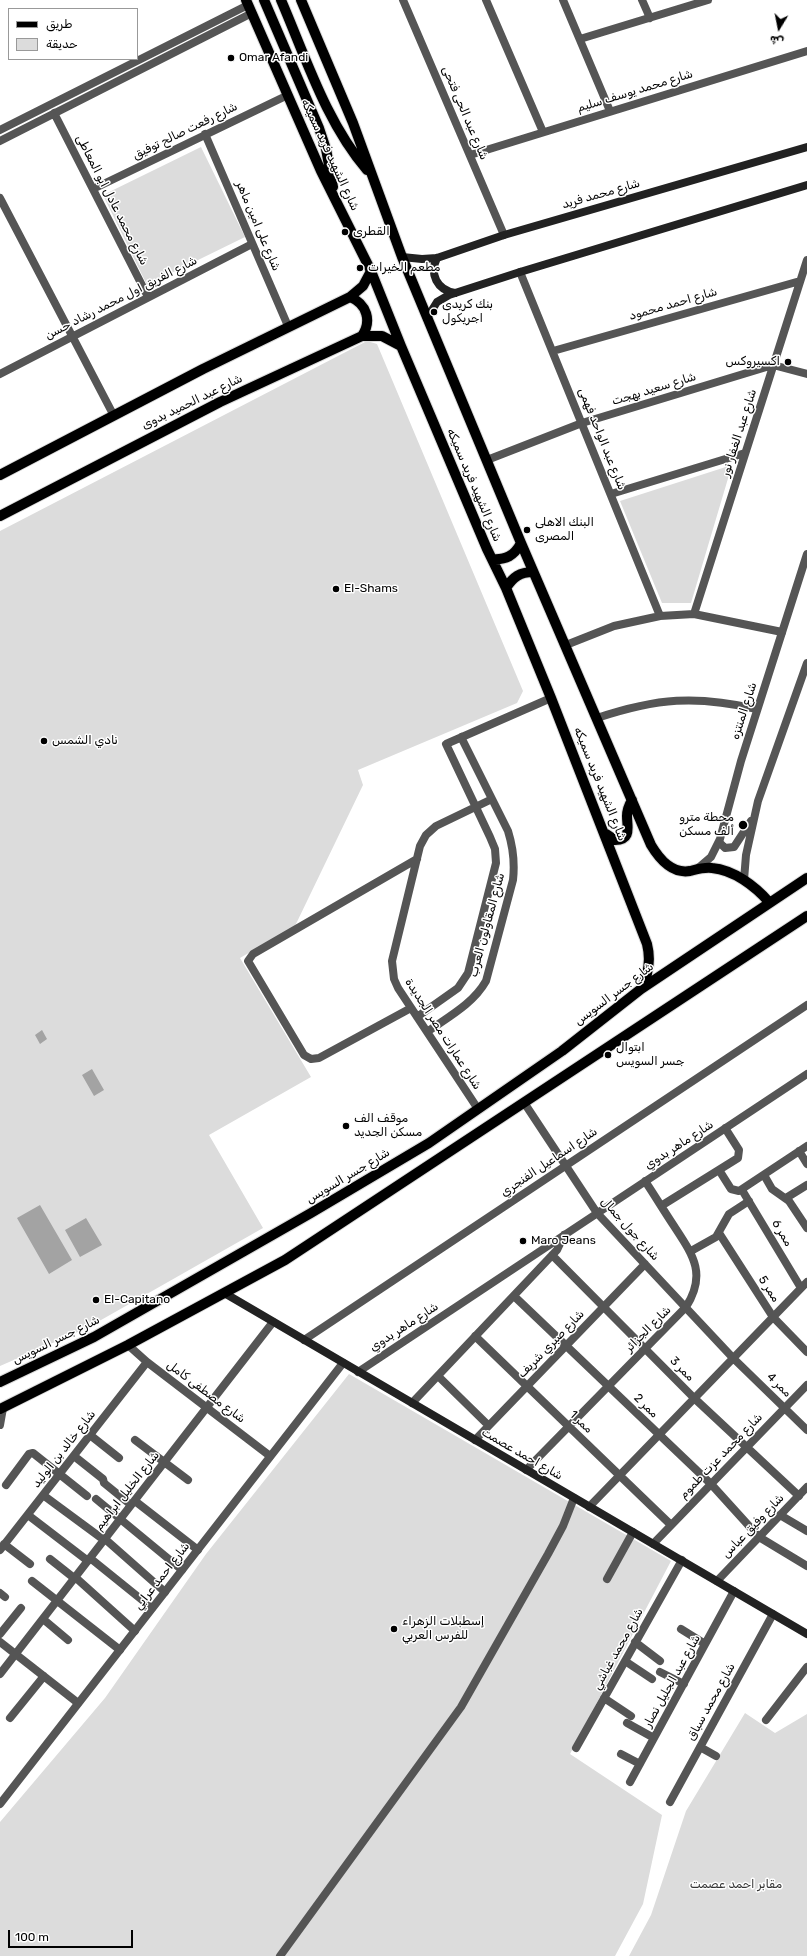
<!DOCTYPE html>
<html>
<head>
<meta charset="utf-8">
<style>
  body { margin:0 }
  #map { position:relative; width:807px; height:1956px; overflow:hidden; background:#fff; font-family:Rubik,"Noto Naskh Arabic",sans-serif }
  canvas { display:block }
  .legend { position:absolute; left:8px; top:8px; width:130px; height:52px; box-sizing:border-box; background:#fff; border:1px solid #999; margin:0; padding:5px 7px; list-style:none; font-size:12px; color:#000 }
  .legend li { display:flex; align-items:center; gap:8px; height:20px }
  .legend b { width:20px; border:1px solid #999 }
  .north { position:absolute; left:759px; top:8px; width:40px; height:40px; -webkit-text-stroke:3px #fff; paint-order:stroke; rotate:190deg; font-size:11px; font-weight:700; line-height:16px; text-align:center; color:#000 }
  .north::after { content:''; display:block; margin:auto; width:14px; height:18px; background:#000; clip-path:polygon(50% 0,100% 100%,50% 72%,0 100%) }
  .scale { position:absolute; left:8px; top:1930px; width:125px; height:18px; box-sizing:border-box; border:2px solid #000; border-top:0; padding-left:5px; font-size:12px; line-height:14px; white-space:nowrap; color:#000; -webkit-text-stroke:3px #fff; paint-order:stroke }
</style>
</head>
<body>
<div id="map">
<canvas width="807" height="1956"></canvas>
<ul class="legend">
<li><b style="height:5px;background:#000"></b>طريق</li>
<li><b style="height:11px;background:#dcdcdc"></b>حديقة</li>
</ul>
<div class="north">ش</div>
<div class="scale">100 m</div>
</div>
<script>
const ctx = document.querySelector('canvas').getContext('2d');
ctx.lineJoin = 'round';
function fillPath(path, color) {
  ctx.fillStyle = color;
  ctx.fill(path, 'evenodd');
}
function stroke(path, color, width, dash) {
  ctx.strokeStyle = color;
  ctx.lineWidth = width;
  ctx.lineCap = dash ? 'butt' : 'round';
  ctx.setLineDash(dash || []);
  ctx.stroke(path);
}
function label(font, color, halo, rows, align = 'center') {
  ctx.font = font + ' Rubik,"Noto Naskh Arabic",sans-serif';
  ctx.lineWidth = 3;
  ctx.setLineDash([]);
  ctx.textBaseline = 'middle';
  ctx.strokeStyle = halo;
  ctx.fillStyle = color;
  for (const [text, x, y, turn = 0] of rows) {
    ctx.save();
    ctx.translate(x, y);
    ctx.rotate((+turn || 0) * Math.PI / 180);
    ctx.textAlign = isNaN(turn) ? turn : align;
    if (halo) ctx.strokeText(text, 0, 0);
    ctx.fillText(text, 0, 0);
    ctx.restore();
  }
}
fillPath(new Path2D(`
  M201 147 245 237 147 285 103 195Z
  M367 341 377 344 523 691 517 703 358 770 363 785 295 926 240 958 311 1077 209 1135 263 1228 87 1328 0 1366V531Z
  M732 465 691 603H662L620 501Z
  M349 1374 671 1561 570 1754 662 1815 643 1904 615 1956H0V1822L105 1698 206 1554Z
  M745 1713 775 1733 807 1714V1956H629L651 1915 686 1811Z`), '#dcdcdc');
fillPath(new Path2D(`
  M42 1030 47 1039 40 1044 35 1035Z
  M92 1069 104 1090 94 1096 82 1075Z
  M40 1205 72 1260 49 1274 17 1218Z
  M86 1218 102 1245 80 1257 65 1230Z`), '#a3a3a3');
const primary = new Path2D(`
  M246 0 321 171 371 271 401 346 487 549 506 588 551 698 647 944C651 960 649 974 641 989
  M264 0 319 128 326 149 333 187
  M281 0C306 58 326 122 367 170
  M301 0 353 123 402 257 521 543 651 845C660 860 672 874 690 871 698 869 704 867 712 868 734 870 755 886 769 902
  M350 297C367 304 372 321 362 336
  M0 475 203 369 350 297 363 286 371 271
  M0 516 220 402 362 336H382L401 346
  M492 559C506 560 514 556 521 543
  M506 588C513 577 520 572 533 572
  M606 834 615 840C632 840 627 827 627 816 627 810 629 805 632 800
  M0 1382 94 1337 311 1213 429 1143 562 1051 641 989 807 878
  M0 1409 128 1345 285 1260 807 916`);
stroke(primary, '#dbdbdb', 12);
stroke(new Path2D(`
  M403 0 504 235
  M486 0 543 132
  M563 0 610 111
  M642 0 650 18
  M580 39 708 0
  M54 113 148 297
  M0 130 248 5
  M205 134 288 326
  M0 141 252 13
  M470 155 807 51
  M93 189 288 95
  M0 198 114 416
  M520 272 660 616
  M553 351 800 281
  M0 374 252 244
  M487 460 582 423 773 365 807 374
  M611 494 745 453
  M694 614 807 260
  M566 645 614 626 660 616 694 614 782 632
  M597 718C657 698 696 695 757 709
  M411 1008 319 1058 311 1059 304 1055 248 961 253 954 417 859
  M417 1017 458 988 468 973 496 863 495 849 490 837 446 744 551 698
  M427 1032C448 1017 473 1004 486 981L513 880C515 862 513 847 508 831L461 737
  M525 1104 597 1213 733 1358 807 1430
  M478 1109 398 988 394 979 392 961 420 846 426 835 436 826 492 799
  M799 1151 807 1164
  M719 1170 731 1189 739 1191 807 1146
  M764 1175 772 1189 789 1201 807 1228
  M742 1190 801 1288
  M786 1198 807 1185
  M661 1206 738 1158 739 1150 725 1128
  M719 1233 773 1317 807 1352
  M691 1251 716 1237 729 1214 749 1201
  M552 1255 694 1398 799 1496
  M514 1296 711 1484 759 1537 807 1566
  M475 1336 671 1525
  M304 1340 807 1005
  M128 1345 147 1362 270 1456
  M358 1372 807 1074
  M438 1376 488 1425
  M412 1403 557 1250 564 1235
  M0 1425 3 1408
  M90 1435 119 1458
  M135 1440 188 1480
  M475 1440 645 1264
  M74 1456 103 1479 104 1483 131 1505
  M526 1470 686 1307C707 1274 693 1255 674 1226 664 1211 655 1196 645 1181
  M6 1485 29 1454 33 1453 87 1496
  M43 1495 104 1540
  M96 1499 182 1570
  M135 1501 198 1550
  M589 1507 807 1282
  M28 1515 88 1561
  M780 1515 807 1531
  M105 1539 165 1592
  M4 1544 30 1564
  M653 1544 807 1385
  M0 1550 147 1362
  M90 1558 152 1608
  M50 1559 74 1578
  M75 1577 135 1631
  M607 1579 633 1532
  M32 1581 120 1650
  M717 1581 807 1487
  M0 1593 5 1597
  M43 1619 68 1640
  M681 1629 705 1644
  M0 1634 21 1608
  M0 1642 78 1703
  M635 1642 660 1661
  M625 1661 652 1679
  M660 1672 684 1684
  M0 1674 273 1322
  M604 1698 631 1716
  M10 1718 44 1676
  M766 1720 807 1667
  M627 1723 654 1738
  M700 1747 716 1756
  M576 1748 682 1560
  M621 1754 640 1764
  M630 1782 734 1591
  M670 1802 773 1614
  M280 1956 461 1707 548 1554 563 1526 574 1498`), '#555', 8);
stroke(new Path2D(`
  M719 842 725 848 734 847 751 821
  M697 869 711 857 720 839 741 761 807 554
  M744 880 746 855 758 801 807 663
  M0 1804 343 1363`), '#555', 8);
stroke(new Path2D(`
  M402 257 422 259 437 258 504 235 807 147
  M437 258C429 274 437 290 455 293
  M427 318 437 302 449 295 520 272 807 185
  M226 1294 807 1634`), '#222', 8);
stroke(primary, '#000', 10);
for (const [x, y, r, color] of [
  [231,58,4,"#000"],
  [345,232,4,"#000"],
  [360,268,4,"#000"],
  [434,312,4,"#000"],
  [788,362,4,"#000"],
  [527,530,4,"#000"],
  [336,589,4,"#000"],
  [44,741,4,"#000"],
  [743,825,5,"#000"],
  [608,1055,4,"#000"],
  [346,1126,4,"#000"],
  [523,1241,4,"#000"],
  [96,1300,4,"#000"],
  [394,1629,4,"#000"]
]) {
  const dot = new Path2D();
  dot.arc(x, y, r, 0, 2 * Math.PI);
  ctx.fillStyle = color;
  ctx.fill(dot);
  stroke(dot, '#fff', 1.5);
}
label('12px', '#000', '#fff', [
  ["Omar Afandi",239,58],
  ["القطرى",353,232],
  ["مطعم الخيرات",368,268],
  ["بنك كريدى",442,305],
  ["اجريكول",442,319],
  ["اكسيروكس",780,362,"right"],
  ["البنك الاهلى",535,523],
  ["المصرى",535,537],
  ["El-Shams",344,589],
  ["نادي الشمس",52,741],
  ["محطة مترو",734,818,"right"],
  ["ألف مسكن",734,832,"right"],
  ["ابتوال",616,1048],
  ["جسر السويس",616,1062],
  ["موقف الف",354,1119],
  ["مسكن الجديد",354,1133],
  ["Maro Jeans",531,1241],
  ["El-Capitano",104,1300],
  ["إسطبلات الزهراء",402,1622],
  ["للفرس العربي",402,1636]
], 'left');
label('12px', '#000', '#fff', [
  ["شارع محمد يوسف سليم",635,91,-17],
  ["شارع عبد الحى فتحى",465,113,67],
  ["شارع رفعت صالح توفيق",185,131,-26],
  ["شارع الشهيد فريد سميكه",330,155,65],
  ["شارع محمد فريد",601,194,-16],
  ["شارع محمد عادل ابو المعاطى",112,200,63],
  ["شارع على امين ماهر",258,226,67],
  ["شارع الفريق اول محمد رشاد حسن",121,298,-27],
  ["شارع احمد محمود",673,304,-16],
  ["شارع سعيد بهجت",654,389,-17],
  ["شارع عبد الحميد بدوى",192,402,-26],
  ["شارع عبد الغفار نور",739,433,-72],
  ["شارع عبد الواحد فهمى",602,439,68],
  ["شارع الشهيد فريد سميكه",474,485,67],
  ["شارع المنتزه",744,711,-72],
  ["شارع الشهيد فريد سميكه",600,784,68],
  ["شارع المقاولون العرب",487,925,-75],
  ["شارع جسر السويس",614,994,-37],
  ["شارع عمارات مصر الجديدة",443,1034,57],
  ["شارع ماهر بدوي",679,1145,-33],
  ["شارع اسماعيل الفنجري",549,1162,-34],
  ["شارع جسر السويس",348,1176,-31],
  ["شارع جول جمال",630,1229,48],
  ["ممر 6",782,1233,59],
  ["ممر 5",769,1289,57],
  ["شارع ماهر بدوي",404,1327,-33],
  ["شارع الجزائر",648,1329,-45],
  ["شارع جسر السويس",56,1340,-26],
  ["شارع صبري شريف",551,1344,-46],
  ["ممر 3",682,1369,45],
  ["ممر 4",779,1385,44],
  ["شارع مصطفى كامل",206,1392,37],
  ["ممر 2",646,1406,44],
  ["ممر 1",581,1422,44],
  ["شارع خالد بن الوليد",64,1449,-52],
  ["شارع احمد عصمت",522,1454,30],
  ["شارع محمد عزت طموم",721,1456,-46],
  ["شارع الخليل ابراهيم",127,1491,-52],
  ["شارع وفيق عباس",753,1526,-46],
  ["شارع احمد عرابي",162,1576,-52],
  ["شارع محمد غباشي",618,1649,-61],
  ["شارع عبد الجليل نصار",672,1681,-61],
  ["شارع محمد سباق",711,1702,-61]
]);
label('12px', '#333', '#fff', [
  ["مقابر احمد عصمت",736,1885]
]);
</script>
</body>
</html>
